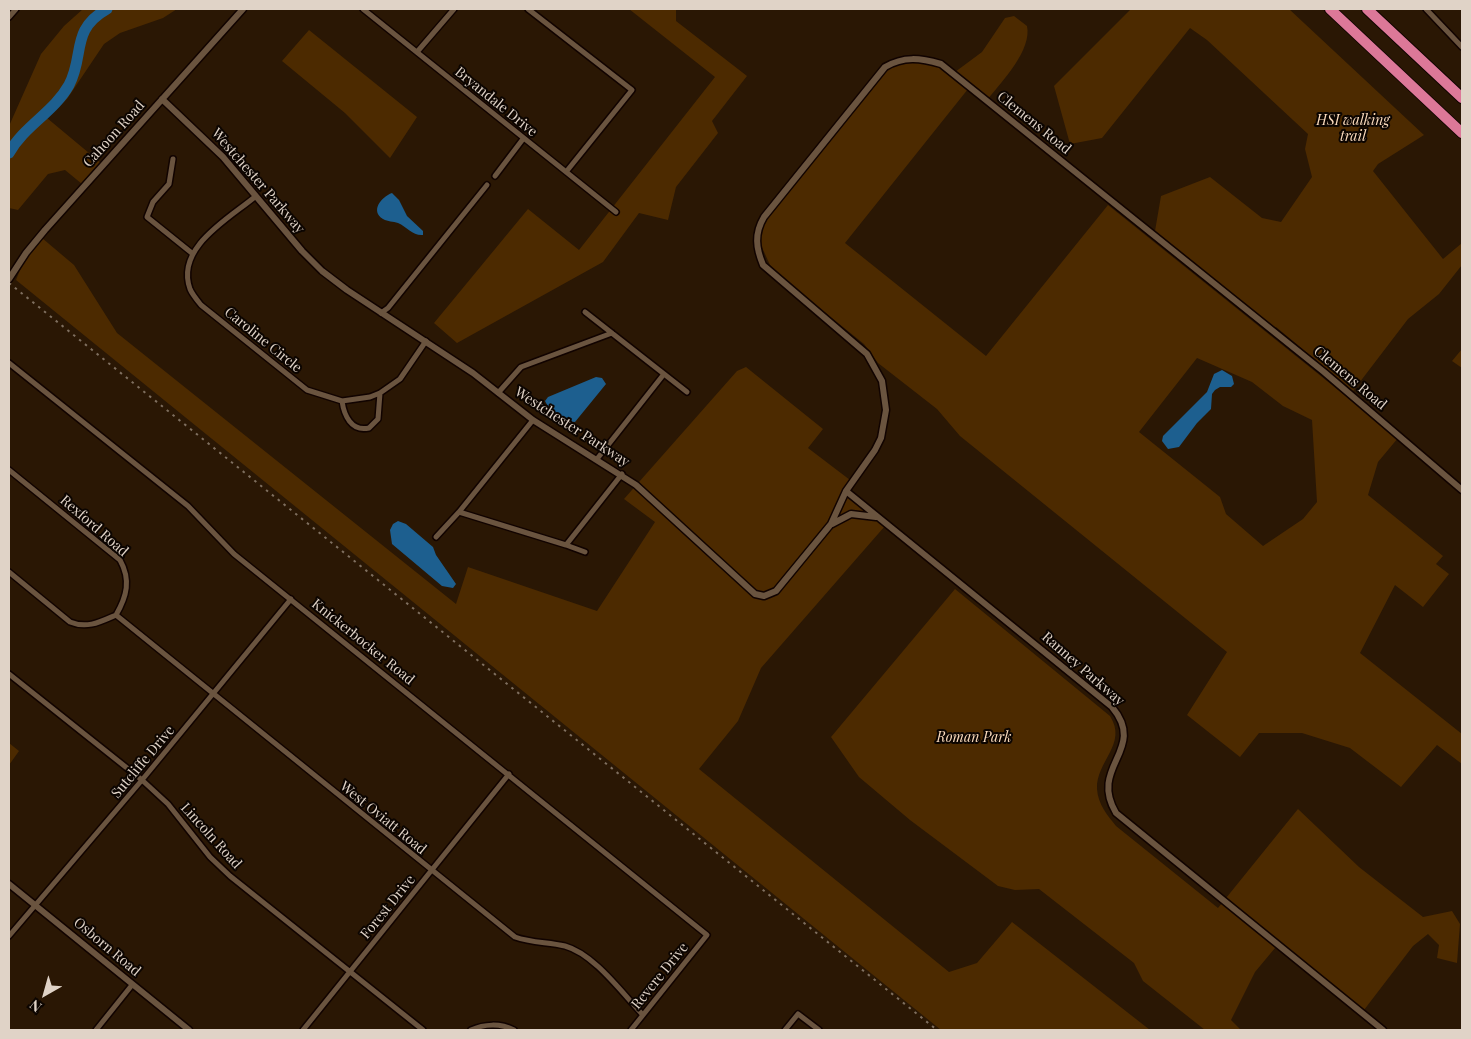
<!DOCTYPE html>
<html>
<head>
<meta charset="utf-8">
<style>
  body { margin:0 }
  #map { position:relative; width:1471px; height:1039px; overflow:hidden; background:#2a1704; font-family:"Playfair Display",serif }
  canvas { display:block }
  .frame { position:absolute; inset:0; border:10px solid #e0d3c7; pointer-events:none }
  .north { position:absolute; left:20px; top:969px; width:50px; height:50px; -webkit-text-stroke:4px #0c0501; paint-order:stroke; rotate:218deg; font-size:14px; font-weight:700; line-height:20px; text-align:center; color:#e0d3c7 }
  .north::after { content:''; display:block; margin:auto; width:18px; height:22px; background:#e0d3c7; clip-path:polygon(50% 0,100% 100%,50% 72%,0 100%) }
</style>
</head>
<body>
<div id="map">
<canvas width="1471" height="1039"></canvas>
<div class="frame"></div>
<div class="north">N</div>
</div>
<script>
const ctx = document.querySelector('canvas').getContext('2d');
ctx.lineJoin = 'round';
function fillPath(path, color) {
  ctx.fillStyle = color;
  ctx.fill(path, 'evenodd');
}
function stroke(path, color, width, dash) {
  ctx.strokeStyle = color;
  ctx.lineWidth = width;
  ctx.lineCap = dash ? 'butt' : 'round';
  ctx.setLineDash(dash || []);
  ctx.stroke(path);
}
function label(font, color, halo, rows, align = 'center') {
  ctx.font = font + ' "Playfair Display",serif';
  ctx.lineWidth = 4;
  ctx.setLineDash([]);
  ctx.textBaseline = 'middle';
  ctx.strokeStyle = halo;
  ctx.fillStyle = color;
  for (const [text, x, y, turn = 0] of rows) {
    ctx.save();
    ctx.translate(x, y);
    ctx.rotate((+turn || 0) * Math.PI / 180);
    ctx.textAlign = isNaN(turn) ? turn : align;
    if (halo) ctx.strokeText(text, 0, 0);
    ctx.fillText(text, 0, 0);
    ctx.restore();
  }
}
fillPath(new Path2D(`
  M83 9H177L163 18 120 33 104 44 67 99 47 118 101 163 82 184 65 170 48 174 18 210 9 208V126L41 54 64 26Z
  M629 9H676V21L747 76 712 121 718 133 676 187 668 220 639 213 603 262 457 343 434 323 528 209 579 250 715 77Z
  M1131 9H1289L1424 135 1378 164 1373 171 1443 259 1462 243V265L1439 294 1408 319 1353 391 1276 327 1273 331 1232 298 1234 295 1155 231 1161 196 1210 177 1262 218 1281 222 1312 177 1305 149 1308 134 1207 40 1190 28 1102 138 1070 144 1054 86Z
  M1014 16 1027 26C1032 50 1003 80 988 99L955 72 982 52 1005 18Z
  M309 30 417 117 390 158 345 113 282 61Z
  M919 60 940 67 968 89 845 243 986 356 1108 205 1398 438 1378 462 1368 495 1443 556 1436 564 1449 574 1423 607 1395 585 1360 653 1462 734V764L1437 745 1401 787 1350 748 1302 733H1259L1240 757 1187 715 1227 652 960 436 937 409 878 363 864 344 782 278 770 265 760 243 761 231 767 218 887 70 899 63ZM1197 358 1252 382 1283 406 1312 420 1317 502 1303 519 1263 546 1226 514 1220 497 1139 432Z
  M42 238 74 265 117 333 456 604 468 567 597 611 655 522 624 499 737 371 746 367 823 429 808 448 850 480 842 492 885 526 761 668 738 721 699 769 949 972 977 963 1012 922 1150 1030H941L16 280 24 260Z
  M1462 349V368L1452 361Z
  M955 589 1110 716C1128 744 1096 761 1097 789 1098 804 1107 815 1116 826L1218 908 1298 809 1359 867 1423 917 1452 911 1460 924 1457 963 1437 958 1439 945 1428 934 1413 946 1364 1010 1280 942 1255 972 1231 1020 1241 1030H1205L1143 981 1134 963 1039 889 1015 890 998 886 910 820 859 777 831 737Z
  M9 743 19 751 9 765Z`), '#4c2a00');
fillPath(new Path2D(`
  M392 193 399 200 407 216 423 231V235C413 236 407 227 398 223 393 221 388 222 383 219 370 211 381 197 392 193Z
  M1222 370 1232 376 1234 384 1231 387H1220L1215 390 1212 394 1211 409 1197 423 1179 447 1168 449 1162 441 1163 436 1207 392 1214 374Z
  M596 377 602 378 606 384 575 422C564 422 549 410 545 401L548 397Z
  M398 521 406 524 433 547 436 555 456 584 453 588 442 586 392 544 390 530 393 524Z`), '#1d5f8f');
stroke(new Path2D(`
  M9 153C24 126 54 112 69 85 85 55 70 30 107 9`), '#1d5f8f', 11);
const minor = new Path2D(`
  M363 9 616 212
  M528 9 632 90 566 172
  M1426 9 1462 47
  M9 17 16 9
  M417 52 454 9
  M173 159 169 184 153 202 147 217 193 254
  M495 176 523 139
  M256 196C230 218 175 247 190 289 192 294 197 300 201 305L307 390 342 401 370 397 380 393 400 379 426 341
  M585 312 687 392
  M381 313 388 308 487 185
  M9 363 188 506 234 554 707 935 631 1030
  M498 393 521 367 612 333
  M342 401C344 415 351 432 369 428L378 419 380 393
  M597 459 664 374
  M9 470 120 560C131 580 127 596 116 615
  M459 512 533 420
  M436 537 459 512 566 545 622 474
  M566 545 585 552
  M9 572 70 622C87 629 100 622 116 615
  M116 615 515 937C532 943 548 942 565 946 594 954 622 993 643 1015
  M9 674 142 780 168 804 210 857 230 876 423 1030
  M9 936 142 780 291 599
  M96 1030 132 985
  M303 1030 509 774
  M471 1030C484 1024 500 1023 514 1030
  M785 1030 798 1014 819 1030`);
const tertiary = new Path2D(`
  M162 99 223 157 302 251 322 271 347 290 473 373 533 420 636 485 755 594 764 596 776 591 831 524 846 491 875 450 881 438 886 410 882 381 867 354 763 265C756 248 754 234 764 217L885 67C904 56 920 58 941 64L1324 372 1462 490
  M9 279 26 253 45 230 243 9
  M846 491 1112 707C1148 750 1088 766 1116 813L1383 1030
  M832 524 851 514 876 517
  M9 884 189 1030`);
const motorway = new Path2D(`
  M1330 9 1462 133
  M1367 9 1462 98`);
stroke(minor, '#110300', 8);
stroke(tertiary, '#110300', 9);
stroke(motorway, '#110300', 12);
stroke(minor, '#6a543f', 5);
stroke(tertiary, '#6a543f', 6);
stroke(motorway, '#dc7898', 10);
stroke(new Path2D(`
  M9 283 937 1030`), '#7f6f5f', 2, [2.5, 5]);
label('14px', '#e0d3c7', '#0c0501', [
  ["Bryandale Drive",496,102,39],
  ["Clemens Road",1034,123,39],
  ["Cahoon Road",114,134,-48],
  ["Westchester Parkway",258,181,49],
  ["Caroline Circle",263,340,39],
  ["Clemens Road",1350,378,40],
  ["Westchester Parkway",572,427,33],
  ["Rexford Road",94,526,41],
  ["Knickerbocker Road",363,642,39],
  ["Ranney Parkway",1083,669,41],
  ["Sutcliffe Drive",143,762,-50],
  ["West Oviatt Road",383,818,39],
  ["Lincoln Road",211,836,48],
  ["Forest Drive",388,907,-51],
  ["Osborn Road",107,947,40],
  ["Revere Drive",660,976,-51]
]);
label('italic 14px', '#fbdbbd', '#0c0501', [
  ["HSI walking",1353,121],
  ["trail",1353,137],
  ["Roman Park",974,738]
]);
</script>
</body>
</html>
